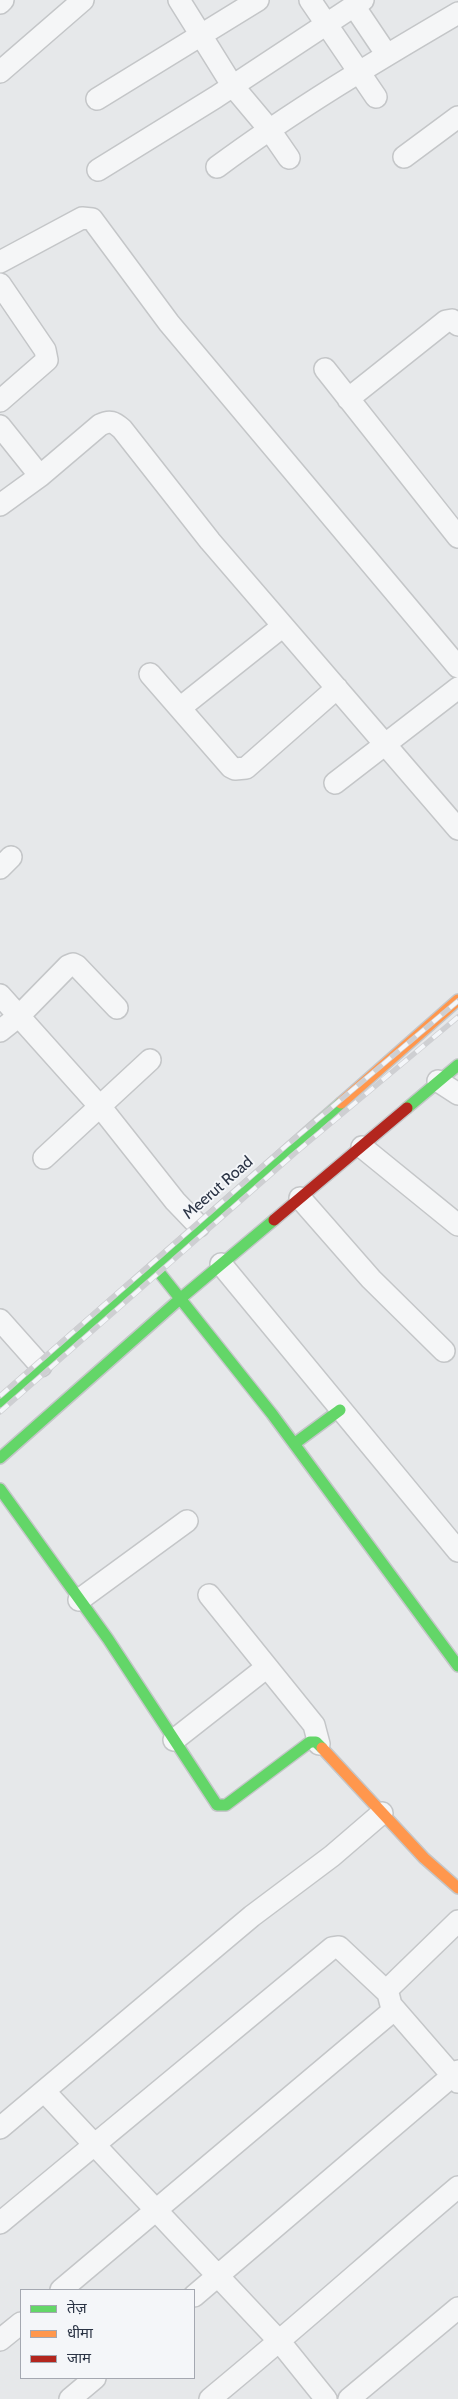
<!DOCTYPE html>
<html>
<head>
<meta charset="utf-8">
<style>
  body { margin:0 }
  #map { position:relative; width:458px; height:2399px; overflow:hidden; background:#e6e8ea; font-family:Cabin,"Noto Sans Devanagari",sans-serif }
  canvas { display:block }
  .legend { position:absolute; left:20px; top:2289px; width:175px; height:90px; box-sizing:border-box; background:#f4f6f9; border:1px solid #a4a8b1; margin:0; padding:6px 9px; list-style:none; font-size:15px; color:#2b3445 }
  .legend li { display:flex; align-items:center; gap:10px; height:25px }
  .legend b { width:25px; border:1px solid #a4a8b1 }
</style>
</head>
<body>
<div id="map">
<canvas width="458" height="2399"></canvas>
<ul class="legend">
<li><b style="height:6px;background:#63d668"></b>तेज़</li>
<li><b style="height:6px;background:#ff974d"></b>धीमा</li>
<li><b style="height:6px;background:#b3261e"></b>जाम</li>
</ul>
</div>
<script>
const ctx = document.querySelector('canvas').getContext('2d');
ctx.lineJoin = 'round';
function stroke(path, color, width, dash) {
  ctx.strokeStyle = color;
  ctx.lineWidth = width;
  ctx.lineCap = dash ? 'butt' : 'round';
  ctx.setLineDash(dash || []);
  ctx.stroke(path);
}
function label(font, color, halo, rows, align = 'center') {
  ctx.font = font + ' Cabin,sans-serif';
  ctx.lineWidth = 4;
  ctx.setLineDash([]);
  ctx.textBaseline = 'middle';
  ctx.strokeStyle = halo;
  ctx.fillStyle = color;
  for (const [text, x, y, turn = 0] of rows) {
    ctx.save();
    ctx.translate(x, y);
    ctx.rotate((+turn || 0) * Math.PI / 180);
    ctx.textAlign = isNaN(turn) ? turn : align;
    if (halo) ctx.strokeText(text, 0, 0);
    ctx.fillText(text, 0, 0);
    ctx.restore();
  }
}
const street = new Path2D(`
  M179 0 232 85 269 129 289 158
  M310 0 376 97
  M0 3 3 0
  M354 6 387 55
  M0 72 83 0
  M97 99 258 0
  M404 157 458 117
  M217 167C294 110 376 61 458 13
  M98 170 216 97 363 0
  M0 262 82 218 92 219 169 323 458 667
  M0 284 45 350 47 360 0 401
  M325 369 458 537
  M348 399 446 321 452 320 458 325
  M0 426 40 476
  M0 505 40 476 100 425C110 420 114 422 122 429L210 541 458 829
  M150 674 231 767 235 769 246 768 337 688
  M180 708 283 626
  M335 783 458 688
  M0 868 11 857
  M0 995 103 1110 175 1201 199 1226
  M0 1031 19 1016 68 966 73 964 77 966 117 1008
  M438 1081 458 1094
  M362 1147 458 1225
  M44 1158 150 1060
  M300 1198 371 1279 444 1351
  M221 1264 458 1551
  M0 1320 41 1366
  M209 1595 314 1725 319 1744
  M79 1600 187 1521
  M174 1740 267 1667
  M391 2005 458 2082
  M44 2091 280 2342 326 2399
  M0 2128 252 1916 332 1856 382 1813
  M0 2223 332 1948 339 1947 388 1993
  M61 2290 389 2014 392 2009 388 1993 389 1988 458 1921
  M194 2296 458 2071
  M0 2340 21 2323
  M70 2399 95 2378
  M210 2399C294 2330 375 2257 458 2187
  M349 2399 458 2308`);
const fast = new Path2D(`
  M407 1108 458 1065
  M155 1267 272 1414 458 1666
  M0 1402 341 1103
  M294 1444 340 1410
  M0 1458 181 1298 274 1220
  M0 1489 108 1639 217 1805H226L310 1742H316L322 1748`);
const slow = new Path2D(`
  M341 1103 458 1000
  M322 1748 424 1858 458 1888`);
const jam = new Path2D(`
  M274 1220 407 1108`);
stroke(street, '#c4c6c8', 24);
stroke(fast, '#c4c6c8', 14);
stroke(slow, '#c4c6c8', 14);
stroke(jam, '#c4c6c8', 14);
stroke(street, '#f5f6f7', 21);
stroke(fast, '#63d668', 11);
stroke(slow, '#ff974d', 11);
stroke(jam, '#b3261e', 11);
const rail = new Path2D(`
  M0 1396 287 1145 458 1001
  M0 1412 294 1154 458 1017`);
stroke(rail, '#cecfd2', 5.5);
stroke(rail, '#f4f6f9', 4, [11]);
label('16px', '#2b3445', '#f4f6f9', [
  ["Meerut Road",218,1188,-41]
]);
</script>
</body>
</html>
